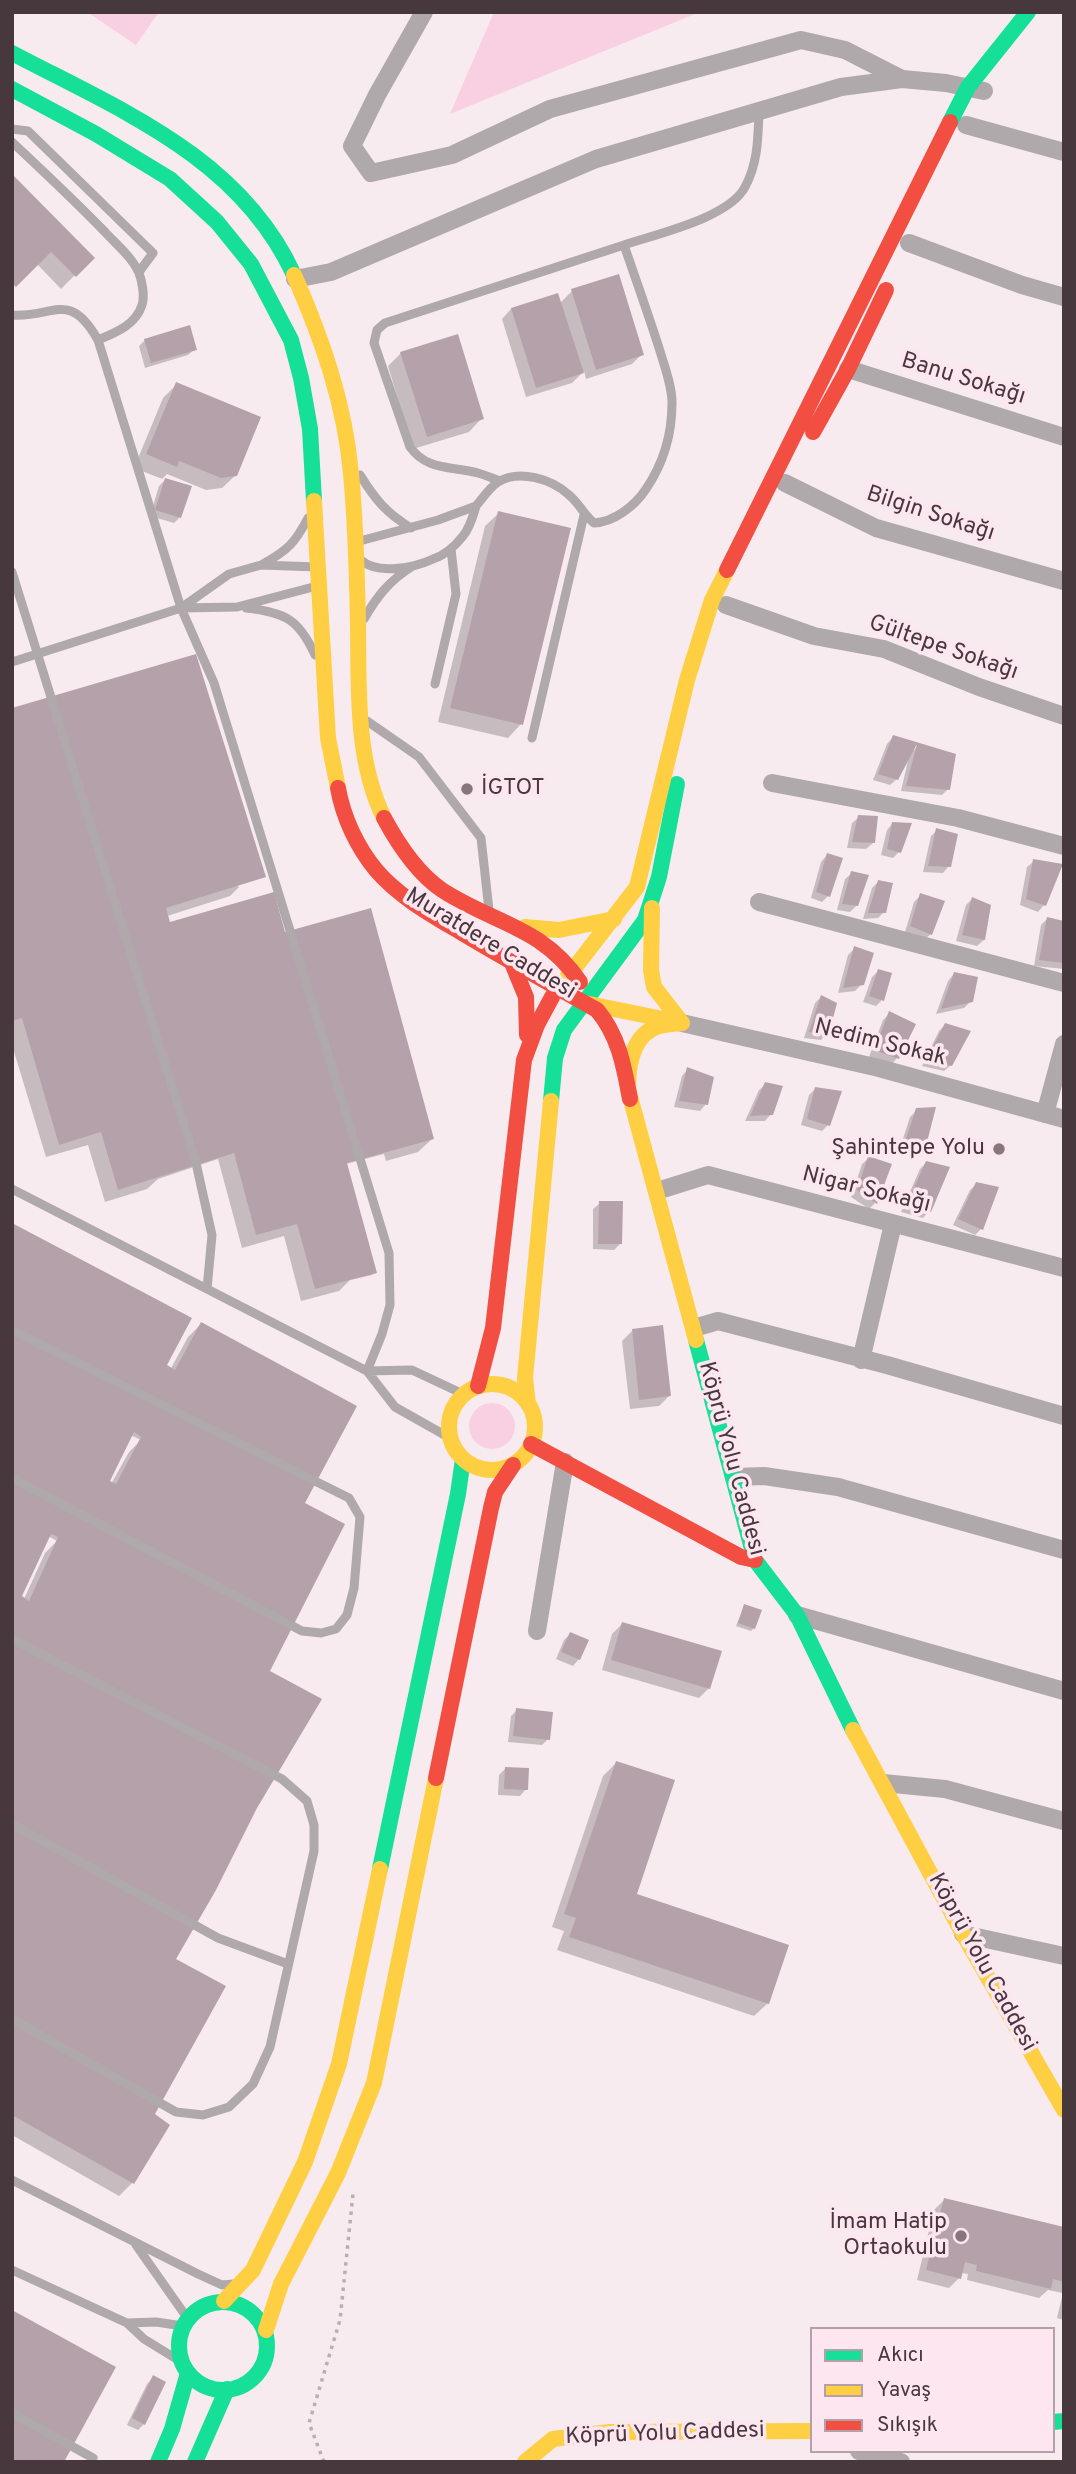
<!DOCTYPE html>
<html>
<head>
<meta charset="utf-8">
<style>
  body { margin:0 }
  #map { position:relative; width:1076px; height:2474px; overflow:hidden; background:#f8ebf0; font-family:Overpass,sans-serif }
  canvas { display:block }
  .frame { position:absolute; inset:0; border:14px solid #47383e; pointer-events:none }
  .legend { position:absolute; left:810px; top:2327px; width:245px; height:126px; box-sizing:border-box; background:#fde6ef; border:2px solid #b4a0a8; margin:0; padding:9px 12px; list-style:none; font-size:21px; color:#47383e }
  .legend li { display:flex; align-items:center; gap:14px; height:35px }
  .legend b { width:35px; border:2px solid #b4a0a8 }
</style>
</head>
<body>
<div id="map">
<canvas width="1076" height="2474"></canvas>
<div class="frame"></div>
<ul class="legend">
<li><b style="height:9px;background:#16e098"></b>Akıcı</li>
<li><b style="height:9px;background:#ffcf43"></b>Yavaş</li>
<li><b style="height:9px;background:#f24e42"></b>Sıkışık</li>
</ul>
</div>
<script>
const ctx = document.querySelector('canvas').getContext('2d');
ctx.lineJoin = 'round';
function fillPath(path, color) {
  ctx.fillStyle = color;
  ctx.fill(path, 'evenodd');
}
function stroke(path, color, width, dash) {
  ctx.strokeStyle = color;
  ctx.lineWidth = width;
  ctx.lineCap = dash ? 'butt' : 'round';
  ctx.setLineDash(dash || []);
  ctx.stroke(path);
}
function label(font, color, halo, rows, align = 'center') {
  ctx.font = font + ' Overpass,sans-serif';
  ctx.lineWidth = 7;
  ctx.setLineDash([]);
  ctx.textBaseline = 'middle';
  ctx.strokeStyle = halo;
  ctx.fillStyle = color;
  for (const [text, x, y, turn = 0] of rows) {
    ctx.save();
    ctx.translate(x, y);
    ctx.rotate((+turn || 0) * Math.PI / 180);
    ctx.textAlign = isNaN(turn) ? turn : align;
    if (halo) ctx.strokeText(text, 0, 0);
    ctx.fillText(text, 0, 0);
    ctx.restore();
  }
}
fillPath(new Path2D(`
  M87 12H159L136 45Z
  M494 12H700L450 114Z
  M469 1426a23 23 0 1 1 46 0a23 23 0 1 1-46 0Z`), '#f9d0e1');
fillPath(new Path2D(`
  M12 177 92 258 61 289 37 264 12 288Z
  M572 291 642 354 632 364 586 379 584 371 572 383 526 397 502 319 511 309 557 295 560 303Z
  M145 340 195 349 188 355 145 368 139 346Z
  M401 353 482 418 469 432 413 449 388 366Z
  M176 385 236 475 222 488 206 490 167 474 162 479 189 487 180 517 174 523 150 516 159 486 165 480 134 468 163 398Z
  M499 513 521 724 508 738 438 722 485 526Z
  M12 710 239 887 230 896 164 917 167 927 284 934 432 1139 418 1152 386 1161 384 1154 346 1164 375 1272 372 1275 350 1280 339 1291 301 1301 284 1236 242 1248 218 1159 158 1179 147 1189 105 1202 88 1145 46 1157 12 1045Z
  M893 737 912 752 918 746 948 789 942 795 901 791 909 756 897 779 890 785 873 780 887 744Z
  M859 817 873 843 866 849 847 848 852 823Z
  M893 823 899 852 893 858 881 855 887 830Z
  M937 830 949 866 943 873 923 872 931 836Z
  M827 855 828 896 822 902 811 898 821 862Z
  M1034 861 1044 905 1038 912 1020 905 1027 867Z
  M852 873 857 905 850 912 837 910 845 879Z
  M878 882 884 912 878 918 863 919 872 888Z
  M921 895 931 934 924 940 905 932 914 902Z
  M972 899 984 940 977 946 956 941 966 905Z
  M1048 918 1064 923V969L1034 966 1041 925Z
  M855 948 862 984 855 991 838 993 848 955Z
  M878 971 882 1000 876 1006 863 1002 872 977Z
  M954 974 971 1001 964 1008 936 1014 948 981Z
  M821 997 827 1033 821 1040 804 1038 815 1003Z
  M889 1014 913 1024 897 1058 891 1065 869 1057 883 1020Z
  M945 1025 951 1065 944 1071 922 1066 939 1031Z
  M688 1069 706 1104 700 1111 674 1107 682 1076Z
  M766 1084 771 1114 765 1121H745L759 1090Z
  M815 1089 828 1125 822 1131 801 1125 809 1095Z
  M917 1110 925 1145 918 1152 898 1154 910 1117Z
  M869 1158 890 1165 875 1203 869 1209 851 1197 862 1164Z
  M926 1163 929 1211 923 1218 901 1212 920 1169Z
  M977 1184 981 1229 975 1235 953 1225 970 1190Z
  M600 1203 621 1243 614 1250 593 1249V1209Z
  M12 1225 170 1370 188 1337 201 1324 303 1503 267 1671 256 1807 173 1960 153 2114 132 2183 119 2196 12 2135ZM130 1435 141 1440 129 1452 111 1484 107 1482ZM48 1536 57 1541 45 1553 24 1599 20 1597Z
  M632 1331 669 1396 659 1406 630 1409 622 1341Z
  M744 1606 754 1628 751 1631 736 1626Z
  M622 1624 709 1688 699 1698 602 1670 612 1634Z
  M570 1634 579 1659 573 1666 556 1659 564 1640Z
  M517 1710 548 1739 542 1745 508 1742 511 1716Z
  M616 1763 634 1895 768 2003 754 2016 557 1950 564 1931 552 1927 603 1776Z
  M505 1769 526 1789 520 1796 498 1795 499 1775Z
  M944 2200 1064 2229V2320L1057 2318 1063 2293 1048 2290 1039 2298 967 2280 968 2274 961 2273 959 2278 949 2288 917 2280 934 2210Z
  M153 2378 144 2424 138 2430 127 2425 147 2384Z`), '#0003');
fillPath(new Path2D(`
  M12 174 95 258 76 277 51 252 16 287 12 283Z
  M619 274 644 355 596 370 571 289Z
  M558 293 584 373 536 388 511 308Z
  M190 325 197 350 151 363 144 339Z
  M458 334 484 419 427 437 400 352Z
  M176 382 261 417 237 476 221 478 179 461 177 467 146 454Z
  M165 478 192 486 181 518 155 510Z
  M498 511 571 528 523 725 450 708Z
  M196 654 266 877 166 908 170 922 274 892 285 932 371 908 434 1139 347 1163 377 1273 315 1289 297 1224 256 1235 234 1153 118 1190 101 1132 59 1145 22 1018 12 1021V708Z
  M893 735 956 754 950 790 906 786 917 744 898 780 878 774Z
  M858 815 878 816 875 843 852 842Z
  M892 822 912 823 901 853 887 849Z
  M936 828 958 834 951 867 928 866Z
  M827 853 843 858 830 897 816 892Z
  M1033 859 1063 864 1046 906 1026 899Z
  M851 871 869 875 858 906 842 904Z
  M878 880 893 883 886 913H868Z
  M920 893 945 901 932 935 910 926Z
  M972 897 991 905 985 940 962 935Z
  M1047 917 1064 921V963L1039 960Z
  M854 946 874 953 864 985 843 988Z
  M878 969 892 973 884 1001 869 996Z
  M954 972 978 977 973 1002 941 1009Z
  M821 995 837 1003 829 1034 809 1032Z
  M889 1011 916 1024 899 1059 874 1050Z
  M945 1023 971 1031 952 1066 926 1060Z
  M687 1067 714 1077 708 1105 679 1101Z
  M765 1082 783 1086 773 1115 750 1116Z
  M815 1087 842 1091 830 1126 807 1119Z
  M936 1107 926 1146 903 1148 916 1108Z
  M868 1156 892 1164 877 1204 857 1190Z
  M926 1161 950 1167 931 1212 906 1205Z
  M976 1182 999 1187 983 1230 958 1219Z
  M599 1201H623L622 1244H598Z
  M12 1223 192 1318 167 1365 175 1370 201 1322 357 1406 305 1503 345 1524 270 1671 322 1699 257 1808 216 1890 176 1959 226 1986 155 2114 170 2125 134 2184 12 2115ZM134 1432 141 1437 116 1484 110 1481ZM51 1534 58 1537 29 1601 22 1596Z
  M663 1325 671 1396 639 1400 632 1329Z
  M744 1604 762 1610 755 1629 738 1623Z
  M622 1622 722 1651 710 1689 611 1660Z
  M570 1632 589 1640 580 1660 561 1652Z
  M516 1708 553 1712 550 1740 513 1736Z
  M616 1761 675 1780 637 1894 789 1945 769 2004 569 1937 576 1918 564 1914Z
  M505 1767 529 1768 528 1790 504 1789Z
  M944 2198 1064 2227V2282L1053 2279 1051 2289 976 2271 977 2265 965 2262 961 2279 926 2270Z
  M12 2310 116 2367 64 2462H12Z
  M153 2375 166 2382 145 2425 132 2418Z`), '#b4a1aa');
stroke(new Path2D(`
  M324 2462 309 2423 340 2320 353 2194`), '#b7afb1', 3.5, [3.5, 5]);
stroke(new Path2D(`
  M12 129 28 131 153 253 139 272
  M12 142C43 171 75 201 105 232 116 244 132 257 139 273 142 281 145 296 142 305 136 325 115 333 98 340
  M12 315C54 318 69 289 98 340L181 608 214 683 389 1253 390 1305 382 1334 367 1371
  M360 475C375 499 386 513 411 528
  M500 481C492 478 485 475 478 473 452 466 427 471 410 447L374 343 377 330 385 323 624 245
  M476 506C483 498 489 488 498 482 519 469 552 479 569 495 579 503 584 515 594 523 614 522 635 506 646 489 663 464 672 434 672 403 672 386 665 368 660 351 649 316 636 280 624 245 656 234 729 218 745 187 758 163 758 138 759 112
  M356 542 438 520 476 506C473 516 470 528 463 536 456 545 445 555 433 559 414 568 377 575 361 560
  M263 564C288 550 295 543 308 518
  M12 572 196 1163 212 1235 207 1289
  M317 586 237 607 181 608 229 574 261 565 317 567
  M246 608C284 612 299 619 315 655
  M364 619C377 596 390 580 413 566
  M12 662 181 608
  M435 684 456 594 451 549
  M367 721 419 757 481 838 489 910
  M532 738 584 515
  M12 1189 367 1371 395 1407 450 1438
  M12 1330 349 1498 360 1517 354 1588 347 1615 336 1629 321 1633 302 1631 12 1478
  M367 1371 412 1370 463 1394
  M12 1639 282 1779 307 1801 314 1825V1851L270 2047 253 2084 229 2107 203 2115 176 2112 12 2019
  M12 1824 218 1938 288 1964
  M12 2180 198 2274 222 2285 233 2284
  M136 2245 188 2319
  M12 2270 127 2323 144 2339 183 2363
  M127 2323 156 2322 183 2326
  M12 2413 93 2458 91 2462`), '#afa9ab', 9);
stroke(new Path2D(`
  M424 12 377 95 352 146 371 173 452 155 550 109 801 40 845 50 902 79
  M966 125 1064 152
  M909 243 1022 285 1064 297
  M295 279 331 272 596 159 841 87 902 79 946 83 984 91
  M848 369 1064 437
  M785 483 876 528 1064 581
  M726 605 814 636 884 649 979 687 1064 716
  M772 783 958 818 1064 846
  M759 902 1064 983
  M682 1023 879 1068 1064 1119
  M1045 1114 1064 1044
  M657 1191 708 1175 1064 1268
  M694 1328 718 1321 887 1365 1064 1416
  M861 1360 893 1224
  M734 1477 764 1476 838 1487 1064 1550
  M797 1615 1064 1691
  M537 1631 565 1462
  M883 1783 945 1789 1064 1821
  M963 1934 1064 1956
  M859 2451 878 2458 901 2462`), '#afa9ab', 18);
stroke(new Path2D(`
  M12 53C120 110 240 157 294 275
  M12 89 96 134 170 179 217 222 251 264 291 340 301 378 310 429 314 501
  M950 122 968 87 1028 12
  M551 1101 555 1058 564 1030 645 920 659 877 677 784
  M696 1340 755 1560 797 1615 853 1730
  M380 1869 458 1494 463 1459
  M179 2346a44 44 0 1 1 88 0a44 44 0 1 1-88 0Z
  M1053 2422 1064 2421
  M158 2462 172 2429 188 2373
  M195 2462 227 2389`), '#16e098', 16);
stroke(new Path2D(`
  M294 275C322 339 345 404 351 474 356 524 357 574 358 624 359 688 355 759 384 818
  M314 501 328 738 338 788
  M652 908 651 970 654 987 682 1023
  M525 927 559 930 614 919
  M552 997 637 887 687 680 712 600 727 570
  M589 1004 673 1021
  M682 1023C675 1024 666 1024 659 1026 632 1034 628 1066 628 1089L696 1340
  M449 1427a43 43 0 1 1 86 0a43 43 0 1 1-86 0Z
  M528 1404 525 1378 551 1101
  M853 1730 963 1934 1064 2110
  M224 2301 253 2270 305 2162 339 2064 380 1869
  M266 2330 281 2284 338 2173 374 2083 436 1778
  M525 2462 553 2439 610 2432 812 2431`), '#ffcf43', 16);
stroke(new Path2D(`
  M813 432 848 369 886 290
  M727 570 950 122
  M338 788C343 817 357 847 376 870 399 897 432 915 462 933 507 960 552 985 597 1010 619 1036 624 1067 630 1099
  M384 818C398 844 417 873 442 890 494 924 542 926 580 982
  M512 963 526 997 527 1035
  M478 1386 493 1328 524 1060 537 1025 552 997
  M531 1444 741 1557 755 1560
  M436 1778 491 1508 495 1492 513 1465`), '#f24e42', 16);
for (const [x, y, r, color] of [
  [467,789,7,"#85777c"],
  [999,1149,7,"#85777c"],
  [961,2236,7,"#85777c"]
]) {
  const dot = new Path2D();
  dot.arc(x, y, r, 0, 2 * Math.PI);
  ctx.fillStyle = color;
  ctx.fill(dot);
  stroke(dot, '#fde6ef', 2.5);
}
label('23px', '#47383e', '#fde6ef', [
  ["Banu Sokağı",963,380,17],
  ["Bilgin Sokağı",930,515,18],
  ["Gültepe Sokağı",943,649,19],
  ["Muratdere Caddesi",490,945,31],
  ["Nedim Sokak",880,1044,14],
  ["Nigar Sokağı",866,1191,14],
  ["Köprü Yolu Caddesi",730,1459,75],
  ["Köprü Yolu Caddesi",981,1963,61],
  ["Köprü Yolu Caddesi",665,2435,-2]
]);
label('23px', '#47383e', '#fde6ef', [
  ["İGTOT",481,789,"left"],
  ["Şahintepe Yolu",985,1149],
  ["İmam Hatip",947,2223],
  ["Ortaokulu",947,2249]
], 'right');
</script>
</body>
</html>
